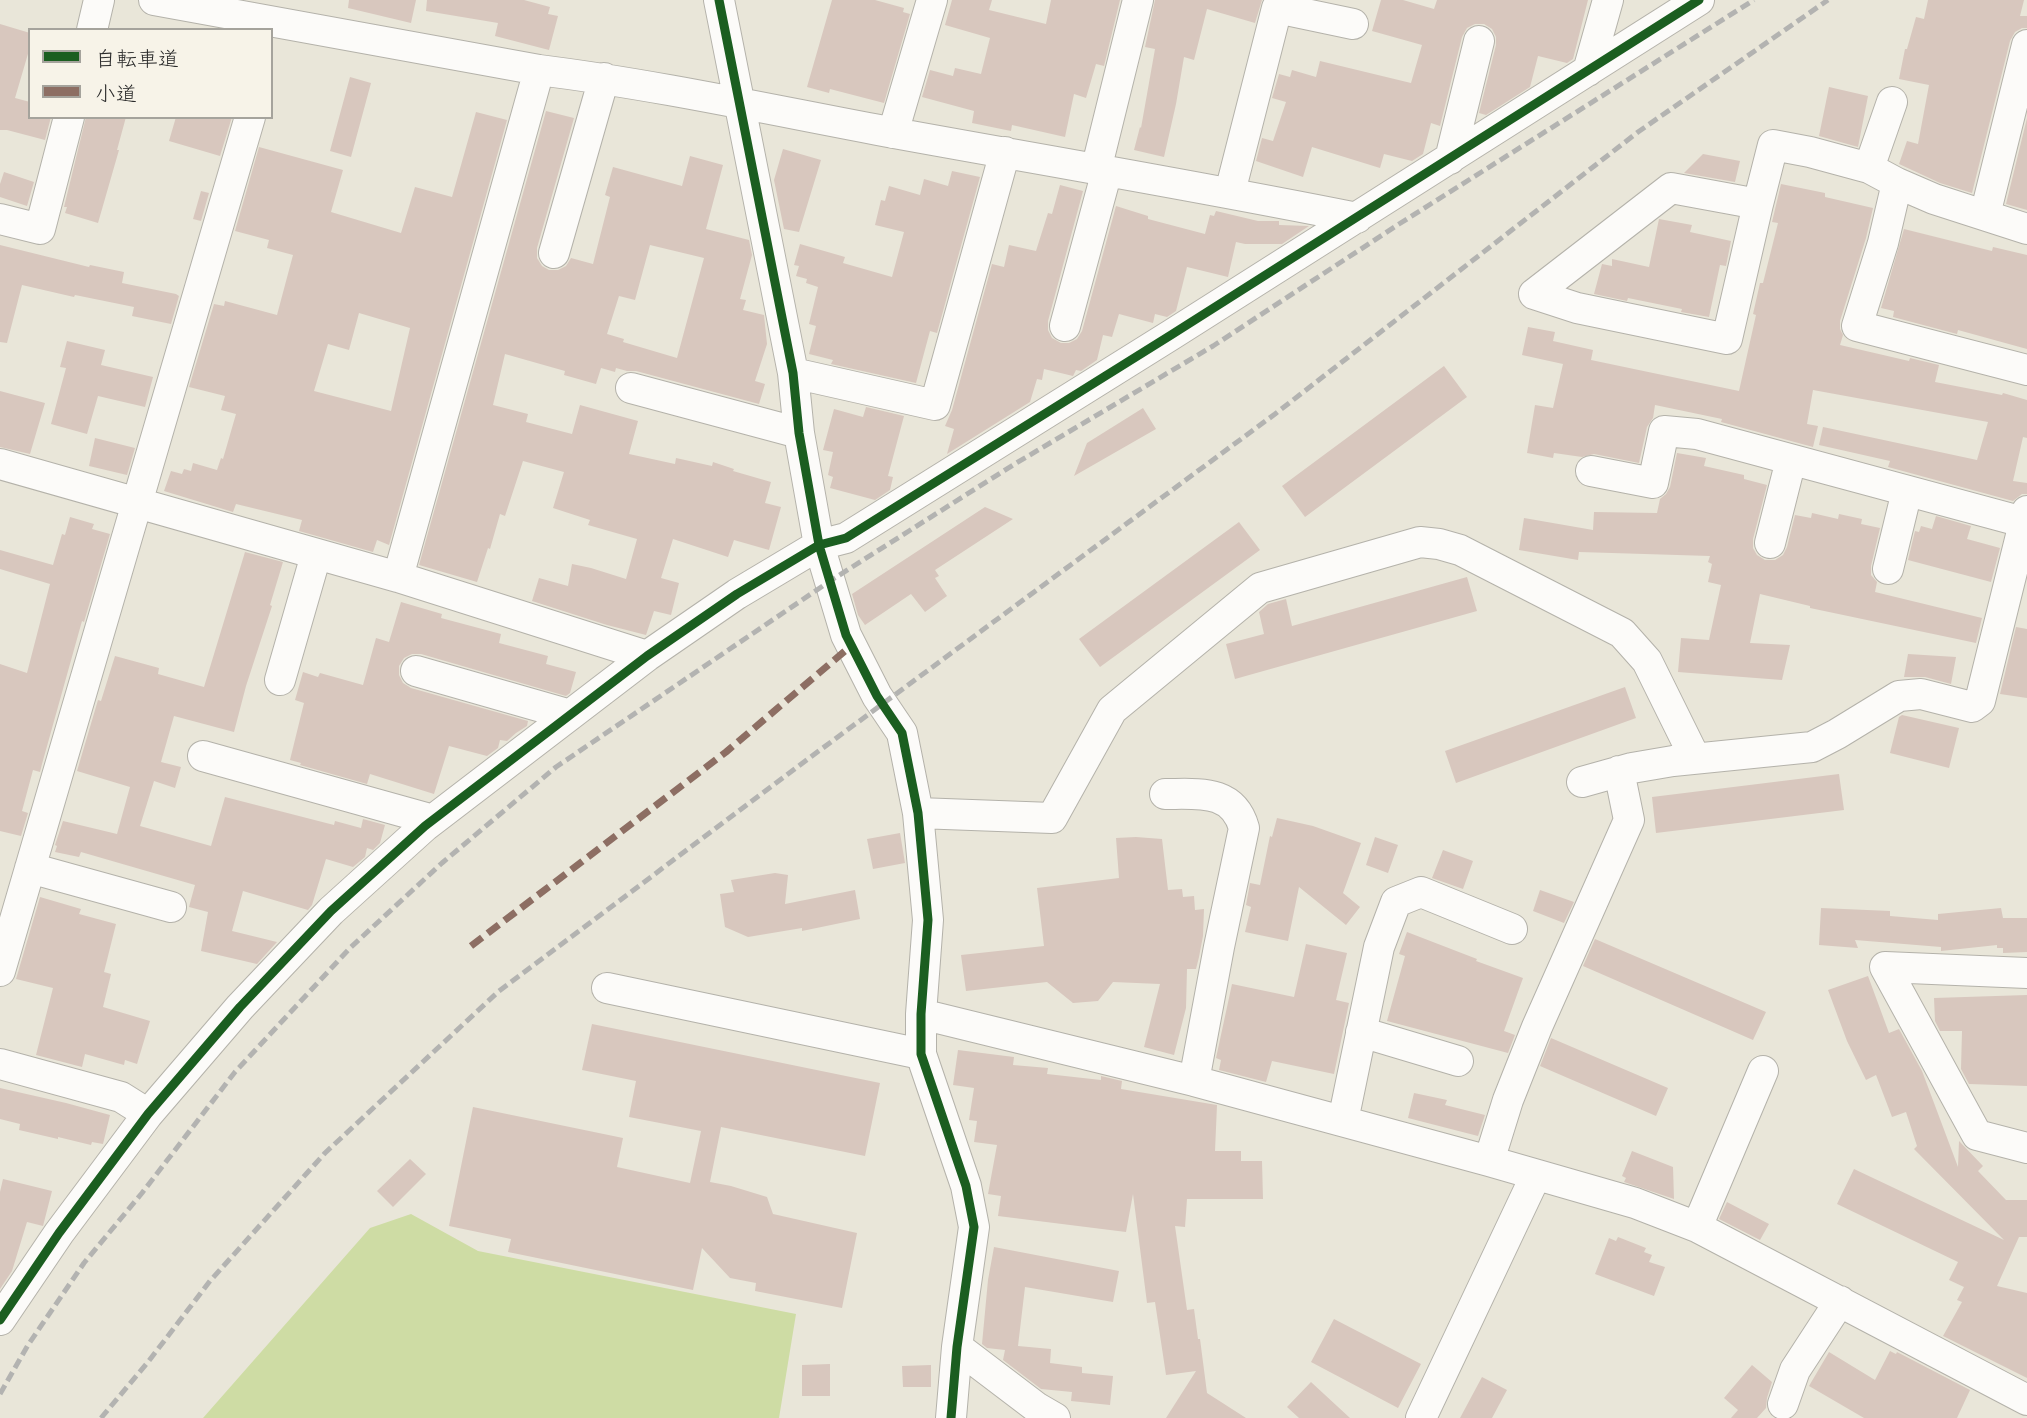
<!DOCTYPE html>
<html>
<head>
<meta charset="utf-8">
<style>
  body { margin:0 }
  #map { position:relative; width:2027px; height:1418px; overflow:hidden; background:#e9e6d9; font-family:"Playpen Sans","Klee One",sans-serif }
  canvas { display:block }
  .legend { position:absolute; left:28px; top:28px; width:245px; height:91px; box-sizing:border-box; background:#f7f3e8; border:2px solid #a5a39c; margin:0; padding:9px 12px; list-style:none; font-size:21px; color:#2b2b2b }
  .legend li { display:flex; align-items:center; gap:14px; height:35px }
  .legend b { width:35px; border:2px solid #a5a39c }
</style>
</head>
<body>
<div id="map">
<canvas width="2027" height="1418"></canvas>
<ul class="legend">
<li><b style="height:9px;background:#1b5e20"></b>自転車道</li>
<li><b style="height:9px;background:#8d6e63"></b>小道</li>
</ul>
</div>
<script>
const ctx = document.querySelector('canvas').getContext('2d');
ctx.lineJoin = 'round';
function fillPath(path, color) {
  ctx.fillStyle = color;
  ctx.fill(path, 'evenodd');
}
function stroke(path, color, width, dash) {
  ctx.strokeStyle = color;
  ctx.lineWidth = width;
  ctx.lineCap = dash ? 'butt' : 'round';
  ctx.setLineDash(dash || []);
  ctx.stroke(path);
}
fillPath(new Path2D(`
  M411 1214 478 1251 796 1314 779 1418H203L370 1228Z`), '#cedca4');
fillPath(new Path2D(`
  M349 0H416L411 23 348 8Z
  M427 0H524L550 7 548 14 558 16 549 50 495 36 498 23 426 11Z
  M832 0H875L904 8 903 12 910 14 884 103 830 89 829 93 807 87Z
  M952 0H992L989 10 1046 24 1051 0H1120L1104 66 1096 64 1086 98 1074 94 1065 137 1012 125 1011 131 972 123 974 111 922 97 930 70 953 76 955 68 981 74 990 38 945 25Z
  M1155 0H1262L1255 23 1207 9 1194 60 1184 57 1176 104 1164 157 1134 150 1140 127 1141 128 1155 49 1145 47Z
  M1381 0H1403L1434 9 1437 0H1588L1573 59 1567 63 1538 56 1530 87 1486 115 1479 113 1496 45V37L1492 29 1484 24H1475L1467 28 1462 37 1440 126 1431 123 1423 154 1412 161 1384 154 1380 168 1312 147 1303 177 1256 161 1262 138 1273 141 1286 102 1272 98 1279 74 1290 77 1292 70 1316 77 1320 61 1411 83 1422 45 1372 31Z
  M1928 0H2024L2020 16H2027V28H2022L2015 32 2010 41 1972 193 1940 183 1899 164 1907 141 1918 144 1929 85 1899 79 1905 49H1907L1916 17 1924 19Z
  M0 24 30 33V47L15 98 30 102V117H51L45 140 7 130H0Z
  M350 77 371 83 351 157 330 151Z
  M1829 87 1868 96 1858 147 1819 136Z
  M546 111 574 118 537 248V258L542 266 549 270H558L566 266 571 258 593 264 610 197 605 195 613 167 682 186 690 156 723 165 706 229 749 240 752 255 740 299 746 300 743 310 764 315 767 344 755 381 765 384 759 404 636 371H627L616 368 615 372 601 368 596 384 564 375 565 371 505 354 493 405 528 414 526 422 572 434 580 405 638 421 629 454 675 464 676 458 712 466 713 462 734 469 733 471 771 482 765 503 781 507 769 550 734 540 728 557 673 539 661 578 679 583 671 615 654 611 646 635 607 625 532 601 539 578 568 586 572 564 591 568 626 579 637 539 588 525 590 520 553 508 564 472 523 461 505 516 500 514 490 549 488 548 477 582 419 565ZM650 245 704 258 677 358 623 342 624 339 607 334 619 296 635 300Z
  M476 112 507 120 389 545 377 540 373 552 299 531 302 520 236 504 233 512 164 491 171 471 182 474 184 469 191 471 193 463 217 470 221 458 223 459 236 414 221 410 225 396 189 387 214 304 224 306 225 301 277 315 293 255 267 248 269 240 235 231 259 147 343 170 331 212 401 233 415 187 452 197ZM359 313 410 328 391 411 314 391 328 344 349 350Z
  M86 117H126L117 150H119L98 223 65 213 67 207H64Z
  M176 117H232L220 156 169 141Z
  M2027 118V210L2006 204Z
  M783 149 821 160 799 232 784 229 774 180Z
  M1703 154 1740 161 1735 182 1684 173Z
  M952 171 980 177 937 333 930 331 916 383 831 364 833 360 809 354 816 326 809 324 818 287 806 283 807 279 796 276 799 266 794 265 800 244 845 257 843 263 892 277 904 232 875 225 881 200 885 201 889 186 920 195 924 179 948 186Z
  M4 172 34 182 27 206 0 197V184Z
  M1781 184 1825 193V197L1873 208 1866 238 1840 321V329L1843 335 1840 345 1909 361 1910 358 1939 365 1935 382 2002 395 2003 393 2027 400V438L2023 437 2013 481 2027 483V494H2022L2013 501 1888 467 1890 461 1819 445 1823 427 1977 460 1988 422 1813 390 1807 424 1818 426 1813 447 1721 422 1722 419 1655 405 1653 418 1647 427 1639 463 1594 454 1582 457 1554 453 1553 458 1527 453 1535 405 1553 408 1563 364 1522 355 1528 327 1555 332 1553 341 1593 350 1591 360 1739 391 1756 315 1753 314 1760 283H1763L1778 223 1772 222Z
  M1060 185 1083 191 1048 321V330L1052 338 1061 343H1069L1077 339 1082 331 1116 206 1148 216V219L1205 234 1210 215 1214 216 1216 211 1258 221H1279V225L1309 226 1282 244H1245L1236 242 1228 277 1187 267 1176 311 1167 317 1155 314 1153 323 1119 314 1112 337 1103 335 1097 360 1081 371 1076 370 1073 376 1044 369 1042 380 1037 379 1030 402 947 454 954 429 945 426 952 410 992 264 1004 267 1009 245 1036 251 1048 213 1052 214Z
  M201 191 209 193 201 221 193 219Z
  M1659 219 1692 225 1690 232 1731 241 1726 266 1720 265 1709 317 1681 312 1682 309 1628 298 1627 301 1594 294 1602 264 1612 266V259L1649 267Z
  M1904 229 1992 251 1993 247 2027 255V349L1958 330 1957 334 1893 317 1894 311 1881 308Z
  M0 245 89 267 90 265 124 272 122 283 176 294 179 296 171 324 132 316 134 307 75 295 74 297 22 285 7 343 0 342Z
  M67 341 105 350 101 365 153 377 145 407 98 396 87 434 51 424 66 368 60 367Z
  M1444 366 1467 397 1305 517 1282 486Z
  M0 391 45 403 30 454 0 447Z
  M866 407 904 416 888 476 893 477 890 490 875 500 830 488 833 477 828 475 833 452 823 450 834 409 863 417Z
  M1143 408 1156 429 1074 476 1087 443Z
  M95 438 135 448 127 475 89 466Z
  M1677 453 1706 458 1704 466 1744 475V479L1767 485 1753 539V548L1757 555 1765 560H1775L1783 555 1787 547 1795 515 1811 518 1812 513 1838 519 1839 514 1862 519 1861 524 1880 528 1871 566V575L1877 582 1875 592 1982 618 1976 643 1810 608V606L1760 594 1750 643 1790 645 1782 680 1678 672 1681 638 1709 640 1721 585 1708 582 1712 564 1708 562 1710 556 1579 552 1578 560 1519 550 1524 518 1593 530 1594 512 1657 513 1660 499 1666 494 1670 487Z
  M985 507 1013 519 935 570 939 576 935 578 947 596 925 612 911 594 865 625 858 615 852 594Z
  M1936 516 1971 526 1967 539 2000 548 1991 582 1908 560 1915 531 1919 532 1921 526 1932 529Z
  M70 517 94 524 92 529 110 534 84 622 82 621 42 764 40 772 33 770 22 811 28 813 21 836 0 831V664L27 673 50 584 0 569V550L53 565 62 534 65 535Z
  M1239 522 1260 550 1100 667 1079 639Z
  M245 552 283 562 270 605 272 606 246 686 234 732 174 716 161 762 181 767 175 788 154 781 140 826 211 846 225 797 334 825 335 821 361 828 363 819 385 825 380 843 373 850 367 848 365 857 353 867 326 859 312 905 308 910 243 891 232 931 277 942 257 964 201 951 208 912 189 907 195 885 81 852 79 857 55 852 57 846 55 845 63 821 117 834 130 787 77 771 98 700 101 701 115 656 159 668 158 674 204 687Z
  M1467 577 1477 611 1235 679 1226 644 1264 634 1259 612 1268 604 1286 599 1292 626Z
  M401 602 442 614 441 618 501 634 499 643 548 656 546 664 576 672 570 693 566 696 421 654H412L404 658 399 666V675L403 683 411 688 528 721 527 726 516 733 507 741 500 740 498 748 487 756 449 746 434 794 370 774 367 784 300 765 301 763 290 760 304 703 295 700 303 672 318 677 320 673 363 685 376 638 389 642Z
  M2016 627 2027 629V698L2000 694Z
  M1908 654 1956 657 1951 684 1925 677H1904Z
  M1625 687 1636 718 1456 783 1445 751Z
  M1902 715 1959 728 1949 768 1890 753 1899 717Z
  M1839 774 1844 810 1656 833 1652 797Z
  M1277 818 1313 826 1361 843 1343 893 1360 907 1346 925 1299 887 1288 941 1245 932 1251 907 1246 905 1250 883 1260 885 1270 836 1272 837Z
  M900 833 905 863 873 869 867 839Z
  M1136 837 1162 839 1168 890 1182 889 1183 897 1194 896 1195 910 1204 909 1203 936 1199 957 1196 969H1187L1186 1008 1174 1055 1144 1047 1160 984 1113 982 1098 1001 1073 1003 1047 982 966 991 961 955 1044 946 1037 888 1119 878 1116 838Z
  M1375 837 1398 845 1388 873 1366 865Z
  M1443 850 1473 861 1463 889 1432 878Z
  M775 873 788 875 785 904 855 890 860 919 802 931V928L748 937 725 927 720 894 734 892 731 880Z
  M1540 890 1574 902 1564 923 1533 911Z
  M40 897 81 909 79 914 116 924 104 972 111 974 103 1007 150 1021 137 1064 125 1060 124 1065 85 1054 82 1067 36 1055 53 988 16 979Z
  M1821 908 1890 911V916L1938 920V914L2001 908 2003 918H2027V952L2003 953V948H1997V945L1941 951V947L1855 940 1858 948 1819 945Z
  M1407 932 1477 959 1476 961 1523 978 1504 1031 1515 1035 1508 1053 1387 1021 1405 956 1399 954Z
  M1595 939 1766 1012 1753 1040 1583 966Z
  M1306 944 1347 953 1336 1000 1349 1003 1334 1074 1272 1061 1266 1082 1219 1070 1221 1060 1216 1058 1232 984 1294 997Z
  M1868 976 1889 1033 1899 1029 1922 1071 1958 1167 1959 1141 1983 1166 1978 1171 2006 1200H2027V1237H2019L1997 1286 2027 1293V1378L1943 1336 1962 1302 1957 1300 1964 1287 1949 1280 1958 1262 1837 1204 1854 1169 2004 1240 1914 1149 1917 1146 1906 1112 1892 1117 1876 1075 1866 1080 1847 1041 1828 990Z
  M2027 995V1086L1969 1084 1961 1069 1962 1031H1940L1935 1021 1934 998Z
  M592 1024 880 1083 865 1156 721 1127 710 1182 731 1186 767 1197 773 1214 857 1233 842 1308 755 1291 756 1283 730 1278 702 1248 693 1290 508 1252 511 1239 449 1226 473 1107 623 1138 617 1167 690 1183 701 1131 629 1117 636 1081 582 1070Z
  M1551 1038 1668 1088 1656 1116 1540 1066Z
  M958 1050 1014 1057 1013 1065 1048 1068 1047 1074 1101 1080V1076L1122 1081 1121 1089 1217 1105 1215 1151H1241V1161H1262L1263 1199H1187L1185 1227 1175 1226 1187 1310 1194 1309 1198 1339H1200L1207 1393 1246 1418H1166L1196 1371 1166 1375 1155 1302 1147 1303 1133 1194 1126 1232 998 1216 1001 1196 988 1194 997 1145 974 1142 977 1121 969 1120 974 1088 953 1085Z
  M0 1088 66 1103 110 1115 103 1144 92 1142 91 1145 58 1137V1139L19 1130 20 1124 0 1119Z
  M1414 1093 1447 1100 1445 1105 1485 1115 1478 1136 1408 1118Z
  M1632 1151 1673 1167 1674 1199 1624 1182 1626 1178 1622 1176Z
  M410 1159 426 1174 393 1207 377 1191Z
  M3 1179 52 1191 43 1226 27 1222 12 1271 0 1289V1192Z
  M1727 1202 1769 1224 1760 1240 1719 1219Z
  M1618 1237 1646 1248 1644 1252 1652 1255 1649 1262 1665 1267 1654 1296 1595 1274 1609 1238 1616 1241Z
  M994 1247 1119 1271 1113 1302 1025 1287 1018 1346 1051 1349 1050 1363 1082 1367V1373L1113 1376 1110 1405 1071 1401 1072 1392 1041 1389 1003 1360 1005 1350 987 1348 982 1344 988 1280Z
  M1334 1319 1421 1364 1398 1408 1311 1362Z
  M1890 1351 1896 1354 1897 1352 1970 1390 1957 1418H1864L1809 1386 1829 1352 1875 1380Z
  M830 1364V1396H802V1365Z
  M931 1365V1387H903L902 1366Z
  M1752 1365 1772 1382 1767 1398 1766 1408 1757 1418H1731L1738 1410 1724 1398Z
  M1482 1377 1507 1390 1492 1418H1460Z
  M1311 1382 1350 1418H1299L1287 1407Z`), '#d8c7be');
const minor = new Path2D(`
  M154 0 539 70C658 85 776 111 894 133 1048 161 1203 187 1357 218
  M719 0 793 373 799 433 819 545 846 635 877 696 902 733 918 813 928 920 921 1014V1054L966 1186 974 1227 957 1347 951 1418
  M92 30 99 0
  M1588 71 1608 0
  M893 133 932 0
  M1450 159 1479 41
  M1869 168 1892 102
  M1096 170 1138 0
  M1897 183 1934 199 2027 229
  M1230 192 1277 8 1353 24
  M1985 215 2027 45
  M0 219 40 229 69 117
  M554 253 604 78
  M1534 294 1577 308 1727 339 1758 204 1773 145 1810 152 1869 168 1897 183 1883 243 1857 326 2027 370
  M1534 294 1671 188 1758 204
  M1065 326 1107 171
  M793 373 935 405 1005 152
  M631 388 799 433
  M0 464 398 577 647 656
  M1591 471 1653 483 1664 431 1697 434 2027 523
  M1770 543 1791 460
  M1888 569 1907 491
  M398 577 539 70
  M416 671 570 715
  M280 680 316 555
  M203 756 433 820
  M1582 782 1632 768 1673 761 1812 747 1837 734 1899 696 1921 694 1972 707 1980 701 2027 511
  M1165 794C1199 794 1233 789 1244 828L1219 947 1194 1081
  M918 813 1052 818 1112 710 1260 588 1420 542 1439 544 1460 550 1622 633 1647 661 1695 758
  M30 868 171 907
  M0 971 250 117
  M2027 973 1885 967 1977 1135 2027 1148
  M607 988 921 1054
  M921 1014 1194 1081 1489 1161 1635 1203 1697 1227 2027 1400
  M1361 1032 1458 1061
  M0 1064 121 1097 148 1114
  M1343 1121 1379 947 1396 902 1421 892 1512 929
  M1489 1161 1508 1100 1537 1027 1629 820 1619 771
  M1697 1227 1763 1071
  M0 1320 59 1233 148 1114 240 1007 331 911 425 826 647 656 737 594 819 545 846 538 1171 335 1699 0
  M957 1347 1036 1407 1055 1418
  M1783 1404 1795 1370 1840 1301
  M1421 1418 1536 1175`);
stroke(minor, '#b4b2aa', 32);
stroke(minor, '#fcfbf9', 30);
stroke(new Path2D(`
  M0 1394 28 1345 84 1263 142 1193 235 1072 350 948 442 863 556 767 830 581 1013 465 1213 346 1399 224 1754 0
  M101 1418 148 1362 210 1281 325 1153 499 991 812 756 1275 414 1638 132 1828 0`), '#b3b3b1', 5, [10, 5]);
stroke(new Path2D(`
  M471 946 726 752 852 645`), '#8d6e63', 7, [14, 7]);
stroke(new Path2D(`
  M719 0 793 373 799 433 819 545 846 635 877 696 902 733 918 813 928 920 921 1014V1054L966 1186 974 1227 957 1347 951 1418
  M0 1320 59 1233 148 1114 240 1007 331 911 425 826 647 656 737 594 819 545 846 538 1171 335 1699 0`), '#1b5e20', 9);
</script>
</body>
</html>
